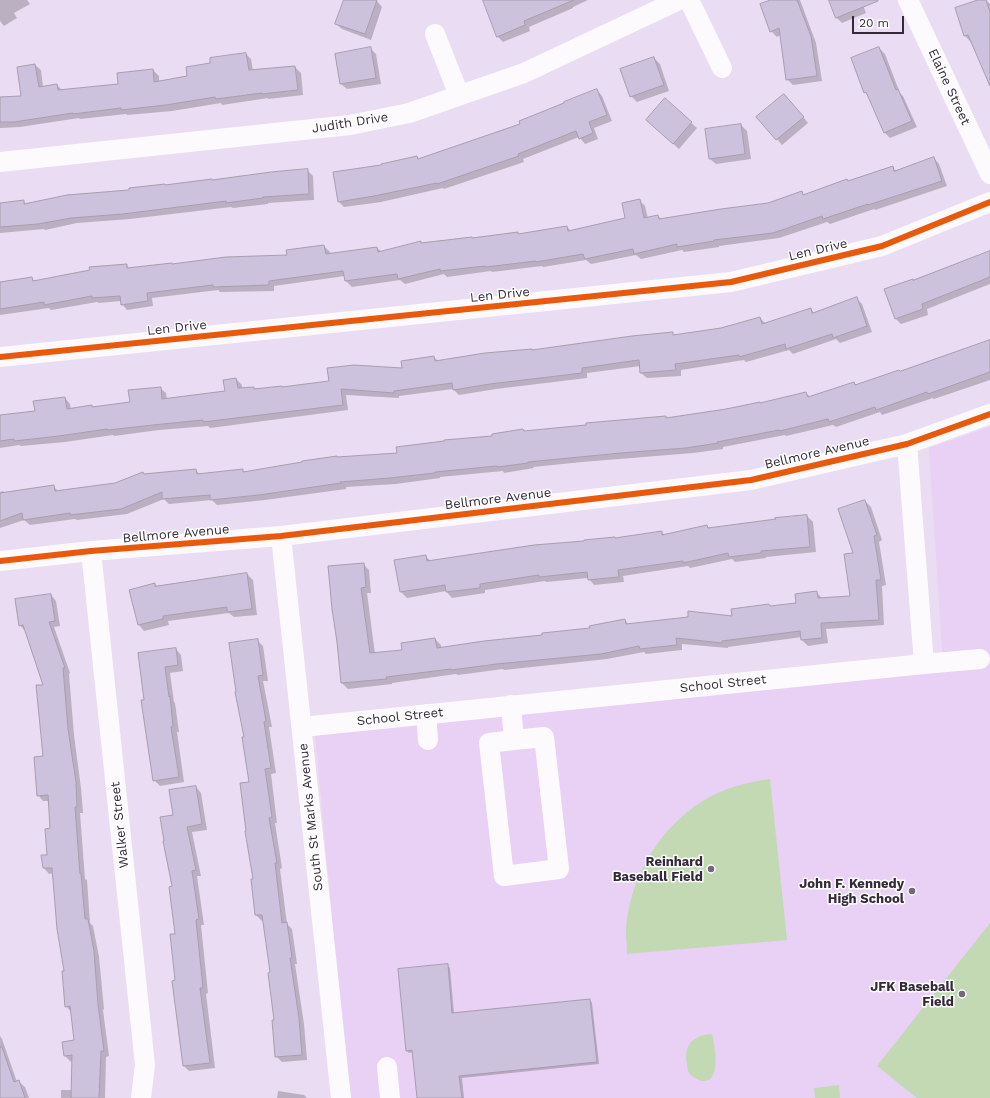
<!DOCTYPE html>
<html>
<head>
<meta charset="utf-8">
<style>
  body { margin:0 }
  #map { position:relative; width:990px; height:1098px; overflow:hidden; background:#eadcf2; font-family:"Work Sans",sans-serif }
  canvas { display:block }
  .scale { position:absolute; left:852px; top:16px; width:52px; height:18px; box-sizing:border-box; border:2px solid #342a3a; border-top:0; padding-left:5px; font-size:12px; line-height:14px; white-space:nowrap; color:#342a3a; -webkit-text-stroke:3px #fff; paint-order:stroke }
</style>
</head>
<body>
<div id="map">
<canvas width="990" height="1098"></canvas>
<div class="scale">20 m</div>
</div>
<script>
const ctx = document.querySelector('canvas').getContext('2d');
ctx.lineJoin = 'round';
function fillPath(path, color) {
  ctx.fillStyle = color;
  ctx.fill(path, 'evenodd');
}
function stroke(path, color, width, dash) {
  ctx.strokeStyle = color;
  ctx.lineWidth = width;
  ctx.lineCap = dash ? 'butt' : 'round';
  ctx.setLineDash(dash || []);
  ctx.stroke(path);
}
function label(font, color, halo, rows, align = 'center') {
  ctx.font = font + ' "Work Sans",sans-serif';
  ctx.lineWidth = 3;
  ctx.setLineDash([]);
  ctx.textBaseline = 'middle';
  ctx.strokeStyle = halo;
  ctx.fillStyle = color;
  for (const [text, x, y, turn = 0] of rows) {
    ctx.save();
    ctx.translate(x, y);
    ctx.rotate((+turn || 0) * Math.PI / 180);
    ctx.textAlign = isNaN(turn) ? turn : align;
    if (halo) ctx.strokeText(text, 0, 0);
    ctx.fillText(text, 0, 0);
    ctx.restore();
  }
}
fillPath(new Path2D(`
  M990 427V1098H349L315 734 943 666 929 448Z`), '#e8d1f5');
fillPath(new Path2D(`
  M770 779 787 940 627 954C627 946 626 937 626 929 630 878 658 830 701 802 721 789 747 782 770 779Z
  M990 923V1098H917L877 1066Z
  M709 1034H712L713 1039C715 1049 721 1083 702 1081 698 1080 692 1077 689 1073 688 1071 687 1067 687 1064 683 1047 692 1036 709 1034Z
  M839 1085 840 1098H815L814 1088Z`), '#c2d9b3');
fillPath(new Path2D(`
  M0 0H27L30 4 14 13 17 18 4 26 0 21Z
  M345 0H373L377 1 382 7 371 40 342 29 336 24Z
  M493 0H588L573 7V8L529 27 530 31 503 42 497 36Z
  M774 0H800L816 43 822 81 793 85 787 79 781 35 777 37 771 31Z
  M830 0H861L866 13 842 23 836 17Z
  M981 0H986L990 4V83L971 42 965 36 956 9Z
  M370 48 376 54 381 84 347 89 341 84Z
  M879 48 885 54 900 93 903 96 917 127 890 138 885 133 868 95 865 92Z
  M246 54 251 59 253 71 295 67 301 73 303 95 268 99V98L222 105 221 103 172 111 127 115 126 114 80 119 79 118 20 127 0 128V98L23 97 35 65 41 70 43 87 57 85 63 91 119 84 153 70 159 76V82L188 77 211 64Z
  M654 58 660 64 669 91 637 102 631 96Z
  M597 90 602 96 612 121 594 128 598 139 585 144 579 137 523 159 524 162 444 189 443 188 381 202 344 207 339 202 382 166 417 157 419 160 521 124Z
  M665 100 697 128 679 149 653 126Z
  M790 101 808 123 782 145 758 117Z
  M741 125 747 131 751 159 716 164 710 159Z
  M934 158 939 164 947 186 875 210 874 209 830 224 827 222 779 238 719 246V247L684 252 682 250 641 259 636 255 591 264 586 260 543 267 542 266 492 272 491 271 447 277 444 274 405 284 400 280 352 287 346 281 345 276 274 286V291L220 292 218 290 152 298 153 306 127 310 122 304 121 301 99 303 97 302 51 310 49 308 0 315V283L32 278 35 282 126 265 130 269 172 264 173 265 288 256 324 246 330 252V254L377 248 382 252 421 243 422 244 472 238 473 239 518 234 519 235 567 227 571 231 627 219 639 200 645 206 648 219 658 216 662 220 768 204 801 192 804 195 848 182 892 167 896 171Z
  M307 170 313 176 314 200 268 203V204L233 208 231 207 130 219 77 223 45 230 44 229 0 233V204L24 202 26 204 212 180 213 181Z
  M990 252V284L927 309 928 315 901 324 895 318 913 280Z
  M856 298 862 304 872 332 840 343 836 339 793 354 789 350 746 362 744 360 681 370V376L647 378 641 373V366L587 373V378L496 389 459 395 453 389 399 396V398L346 395 348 410 210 428 208 426 159 430 114 436 113 435 65 442 21 446 19 445 0 448V417L36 412 65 398 70 404 71 410 131 403 160 388 166 393 167 399 226 392 236 379 242 385V389L253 388 255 389 282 388 330 382 403 369 434 357 438 361 532 351 672 333 675 336 721 329 760 318 766 324 811 309 814 313Z
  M990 341V380L934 399 933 398 882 415 880 412 836 427 833 425 786 436 785 435 723 447V449L693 453 582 462 533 467 534 468 504 473 503 471 440 477V478L396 484 346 487V489L265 500 217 505 212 500 169 504 164 499 127 514 77 520 75 519 30 525 24 520 0 528V492L3 491 5 493 53 486 58 491 115 484 144 475 196 470 200 475 242 470 244 472 338 458 398 454 493 437 525 432 665 417 667 419 761 404 806 393 810 397 853 383 857 386 900 372Z
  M865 501 871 507 882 540 879 542 886 585 882 586 884 625 826 629 828 643 808 646 802 640V637L728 647V648L682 644V650L646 654 644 652 607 659 504 670 503 669 458 675 456 674 392 683V684L348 689 342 683 338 642 363 564 369 570 371 593H367L375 654 403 651 435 639 441 645V648L591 629 625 620 629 625 734 617 771 607 797 604 816 592 822 598 851 597 855 554Z
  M807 516 813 522 816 552 766 557V558L735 562 732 559 690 568 688 566 623 576 624 582 594 585 589 579 588 578 546 582 545 581 485 590V593L452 598 446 591 407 598 401 592 425 556 431 561 615 539 661 532 665 535 707 526 710 529Z
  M247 574 253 580 257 615 234 617 229 613 168 621 169 625 144 631 139 625 130 590 155 584 157 587Z
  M51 595 56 601 60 626 54 627 70 673 69 674 74 735 81 788 83 813H80L85 879 87 880 90 923 93 926 99 957 104 1009 103 1010 109 1056 106 1057 105 1098H61V1090H72L73 1061 71 1062 65 1056 75 1041 71 1012 66 1006V972L54 873 49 874 44 868 42 856 49 855 51 829 49 801H43L38 795 44 757 45 685 25 631 20 625Z
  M257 640 263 646 268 681H263L272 727H269L276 773 271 774 277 823H275L282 868 280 869 287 924 292 929 297 964H295L304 1024 307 1060 282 1062 276 1056 275 1021 271 973 264 920 262 921 256 915 254 880 250 783 245 738Z
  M176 649 181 655 183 671 170 673 174 702 175 703 179 732H177L184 782 160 786 154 780 139 654Z
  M196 787 201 793 207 830 192 832 201 876H197L204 925H201L208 993 206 994 215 1068 189 1071 184 1066 176 981V934L173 887 174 816Z
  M447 965 450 968 454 1014 590 1000 592 1003 599 1064 462 1078 464 1098H418L413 1052 409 1053 406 1050Z
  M0 1036 2 1039 17 1082H19L25 1087 29 1098H0Z
  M278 1091 304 1095 307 1098H277Z`), '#0003');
const building = new Path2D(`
  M344 0H377L365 34 335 24Z
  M483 0H574L524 21 525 25 497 37Z
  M771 0H797L811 36 817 76 786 80 779 28 770 32 760 4Z
  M829 0H878V1L836 18Z
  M978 0H986L990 12V86L968 35 964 36 955 8Z
  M371 47 376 78 340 84 335 54Z
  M879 47 896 90 898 89 912 121 884 133 866 92 864 93 851 58Z
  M246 53 249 70 295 66 298 90 262 94V93L216 99 215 97 166 105 121 110V108L73 114V113L14 122H0V97L21 96 17 67 35 64 39 87 57 84 58 90 118 84 117 73 153 69 154 82 187 76 186 67 210 63V58Z
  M654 57 664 85 630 97 620 69Z
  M597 89 607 115 589 122 593 133 579 139 576 131 518 154 519 156 437 184V183L374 196 338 202 333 172 381 165V164L417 156 418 159 520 124 519 121 564 103V102Z
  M784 94 804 117 776 140 756 117Z
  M665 98 692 122 673 144 646 120Z
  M741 124 745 154 709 159 705 129Z
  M934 157 942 181 868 205V204L823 219 822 216 773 233 714 240V241L677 247V244L634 254 633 249 585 259 583 254 536 262V261L486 267 485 266 440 271V269L398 279 397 274 345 281 343 271 269 281V285L213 287V285L147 293 148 301 121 305 120 296 92 298V296L44 305V302L0 309V282L32 277 33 281 90 270 89 267 127 264V268L172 263V264L226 257 287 255 286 250 324 245 326 254 377 247 378 252 421 241V243L472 237V238L518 232V234L567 226 568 231 625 218 622 203 640 199 644 218 658 215 659 219 721 209 768 203 802 191 803 195 847 179 848 181 893 166 894 171Z
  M308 169 309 194 263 197V198L226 203V201L123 214 71 218 38 224 0 227V203L24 200V204L67 195 129 190V188L165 184V185L212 179V180L271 172Z
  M990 251V277L922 304 923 309 895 319 884 289 913 279V280Z
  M857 297 867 326 833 338 832 334 786 349 785 344 739 357V355L675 364 676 370 640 373 639 360 582 368V373L490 384 453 390 452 383 394 391V393L341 389 343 405 203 422V420L153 425 108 430 107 429 59 436 14 441V439L0 441V415L35 411 33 401 65 397 67 409 92 405V407L130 402 128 390 161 387 162 399 225 391 223 380 236 378 238 388 254 387V389L282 386V387L329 381 327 368 354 365 402 368 401 361 434 356 435 361 485 353 532 349V350L632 336 673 332V335L721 328 760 317 762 324 811 308 812 313Z
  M990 340V372L928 394 927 392 876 410 875 407 829 422 828 419 780 431 779 430 717 442 718 443 686 448 621 453 528 462V463L498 467 497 466 435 472V473L390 478 340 482 341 483 259 495 210 500V495L162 499V492L121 509 70 515V513L23 520 22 513 0 521V493L54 485 55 491 115 483 143 472 144 474 196 469 197 474 243 469V472L302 462V461L337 456V457L397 453 396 447 444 441V440L492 436V434L523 429 524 431 586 425V423L666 416V418L726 409 760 402V403L806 392 808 397 854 382 855 385 899 370 900 371Z
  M865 500 877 535 874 536 881 580H876L879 620 821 623 822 638 801 640 800 631 722 641V643L676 638 677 645 640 649 639 646 601 654 497 664 451 670V669L386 677 387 679 341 683 337 642 332 609 328 566 364 563 366 587 361 588 370 653 402 650 401 643 435 638 437 648 484 641 542 635V633L590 628 589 626 625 619 626 624 688 617V611L732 616 731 609 769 604 770 606 796 603 795 594 817 591 818 598 850 596 844 554 853 553 838 509Z
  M807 515 810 547 761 551V553L729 557 728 553 683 563V561L618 570 619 577 588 580 587 572 539 577V575L480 584V588L446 592 445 585 400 592 394 560 426 555 427 561 534 545 584 541V540L615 537V538L662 531V535L707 525 708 528 776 519 775 518Z
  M247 573 252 609 227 612V607L163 616V619L138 625 129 590 155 583V586Z
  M51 594 55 621 49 622 65 668H63L68 729 76 782 77 807H75L80 874 81 873 85 919H88L94 951 98 1004 104 1051H101L99 1098H71L72 1055 64 1056 62 1042 74 1040 70 1006 65 1007 62 971H64L57 929 52 868H43L41 855H47L45 829 50 828 48 795 37 796 34 757 43 756 36 685H43L23 625 19 626 15 599Z
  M258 639 263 675 258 676 266 721 264 722 271 768 265 769 272 817 269 818 277 863H275L282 923 287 922 292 958H290L299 1018 302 1055 275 1057 272 1020H274L268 973 270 972 262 915H255L251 879H253L245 831H246L240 783 249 782 242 737H244L235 692H236L229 643Z
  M176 648 178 665 165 667 169 697 170 696 173 726 171 727 179 777 153 781 141 700H144L138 653Z
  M196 786 202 824 187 827 196 870 192 871 199 919 196 920 203 988H200L210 1063 183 1066 172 981 175 980 170 934H175L169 887 172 886 163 841H164L160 817 173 815 169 790Z
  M448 964 452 1013 590 999 597 1062 459 1076 462 1098H417L412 1050 406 1051 398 969Z
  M2 1047 14 1082 19 1080 25 1098H0V1048Z`);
fillPath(building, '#ccc2dd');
stroke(building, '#a69eaf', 1);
stroke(new Path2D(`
  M689 0 722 68
  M908 0 990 174
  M435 34 459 95
  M0 162 350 125 409 113 524 73 679 0
  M0 357 731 282 882 246 990 202
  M281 536 341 1098
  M91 551 145 1065 141 1098
  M0 561 91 551 281 536 751 480 907 444 990 414
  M924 664 980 659
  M511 705 514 740 544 737 559 869 504 876 489 743 514 740
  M426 714 428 740
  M302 727 924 664 907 444
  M387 1067 390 1098`), '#fcfafd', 20);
stroke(new Path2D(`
  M0 357 731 282 882 246 990 202
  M0 561 91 551 281 536 751 480 907 444 990 414`), '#e8590c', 6);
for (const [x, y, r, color] of [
  [711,869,4,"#74687a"],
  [912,891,4,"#74687a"],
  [962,994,4,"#74687a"]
]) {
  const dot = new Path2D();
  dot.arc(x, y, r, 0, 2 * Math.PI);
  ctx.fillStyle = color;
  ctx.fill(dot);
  stroke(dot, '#fff', 1.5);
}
label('13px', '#342a3a', '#fff', [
  ["Elaine Street",949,87,65],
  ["Judith Drive",350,123,-9],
  ["Len Drive",818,250,-13],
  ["Len Drive",500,295,-6],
  ["Len Drive",177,328,-6],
  ["Bellmore Avenue",817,453,-13],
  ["Bellmore Avenue",498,499,-7],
  ["Bellmore Avenue",176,534,-5],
  ["School Street",723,684,-6],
  ["School Street",400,717,-6],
  ["South St Marks Avenue",311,817,-96],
  ["Walker Street",120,825,-96]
]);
label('bold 13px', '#342a3a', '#fff', [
  ["Reinhard",703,862],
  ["Baseball Field",703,877],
  ["John F. Kennedy",904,884],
  ["High School",904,899],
  ["JFK Baseball",954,987],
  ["Field",954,1002]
], 'right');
</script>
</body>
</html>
